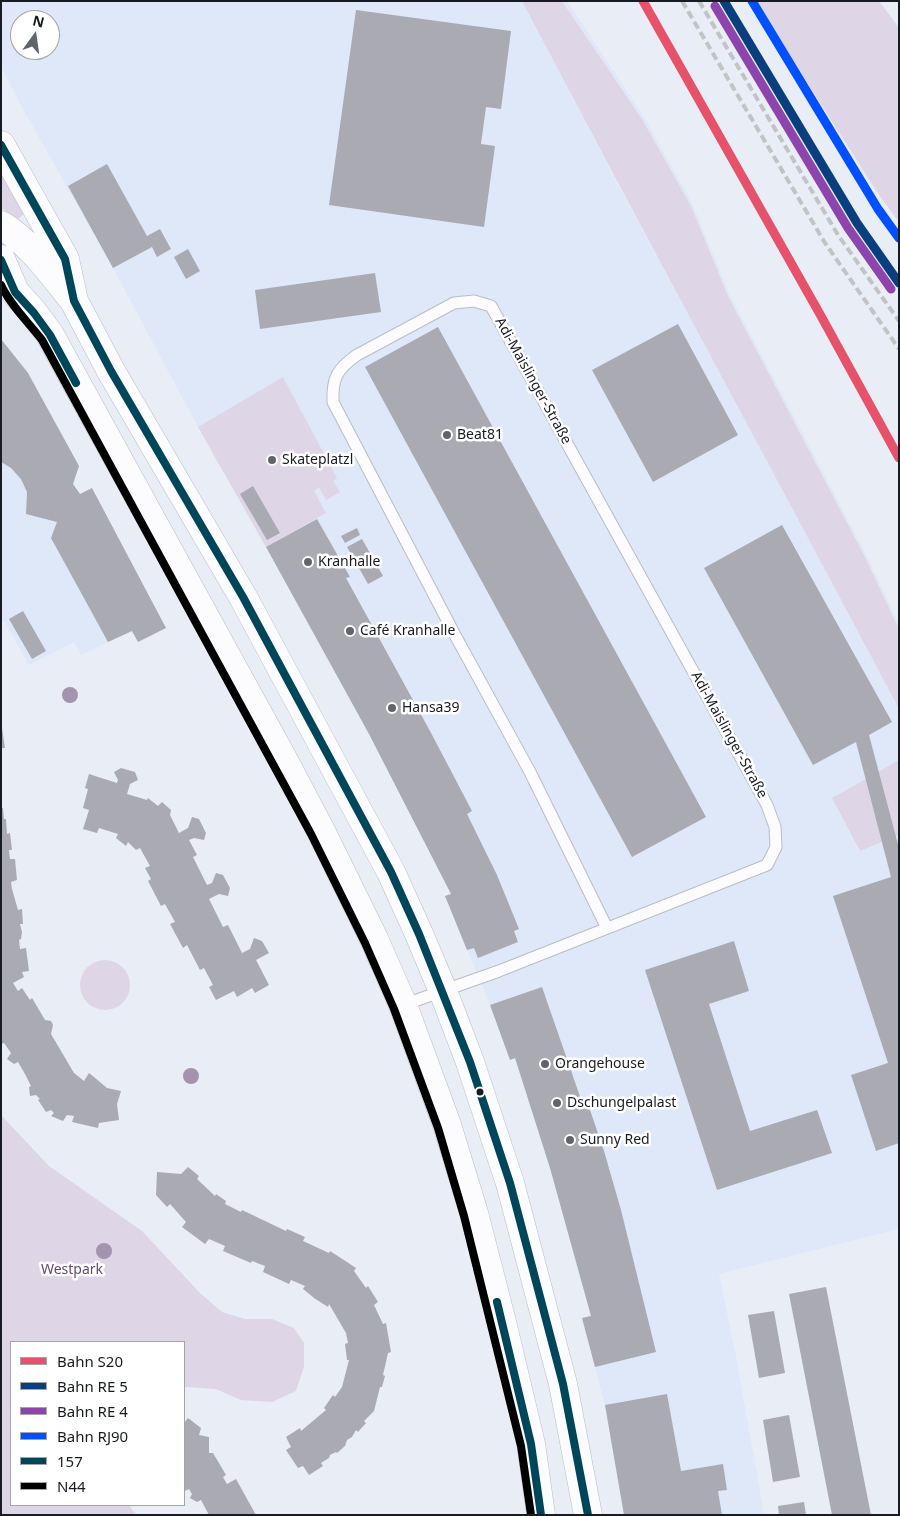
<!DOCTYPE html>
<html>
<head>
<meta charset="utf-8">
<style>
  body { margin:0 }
  #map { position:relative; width:900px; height:1516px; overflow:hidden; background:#e9edf5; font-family:"Noto Sans",sans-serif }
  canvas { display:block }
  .frame { position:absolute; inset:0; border:2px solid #171b24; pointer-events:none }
  .legend { position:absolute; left:10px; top:1341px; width:175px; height:165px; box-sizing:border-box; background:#fff; border:1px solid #a2a4a7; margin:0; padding:6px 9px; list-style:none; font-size:15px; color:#171b24 }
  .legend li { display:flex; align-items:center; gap:10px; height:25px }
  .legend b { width:25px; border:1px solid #a2a4a7 }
  .north { position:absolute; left:10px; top:10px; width:50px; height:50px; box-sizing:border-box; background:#fff; border:1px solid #a2a4a7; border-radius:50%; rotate:14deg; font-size:14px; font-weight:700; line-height:20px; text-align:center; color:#171b24 }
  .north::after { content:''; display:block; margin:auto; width:18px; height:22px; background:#60646d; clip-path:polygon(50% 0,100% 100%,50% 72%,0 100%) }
</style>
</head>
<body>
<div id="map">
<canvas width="900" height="1516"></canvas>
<div class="frame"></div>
<ul class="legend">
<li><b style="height:6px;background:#e7526b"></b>Bahn S20</li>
<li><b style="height:6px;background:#093f7f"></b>Bahn RE 5</li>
<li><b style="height:6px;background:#8e44ad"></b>Bahn RE 4</li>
<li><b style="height:6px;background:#0050ff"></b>Bahn RJ90</li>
<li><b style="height:6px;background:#00465a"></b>157</li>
<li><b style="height:6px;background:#000"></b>N44</li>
</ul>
<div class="north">N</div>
</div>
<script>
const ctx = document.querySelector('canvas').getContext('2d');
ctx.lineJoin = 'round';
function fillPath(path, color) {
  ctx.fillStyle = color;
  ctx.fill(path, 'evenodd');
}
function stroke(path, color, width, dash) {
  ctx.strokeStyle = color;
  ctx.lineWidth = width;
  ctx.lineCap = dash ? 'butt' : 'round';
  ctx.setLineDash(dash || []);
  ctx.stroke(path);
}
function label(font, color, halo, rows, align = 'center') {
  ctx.font = font + ' "Noto Sans",sans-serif';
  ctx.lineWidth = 5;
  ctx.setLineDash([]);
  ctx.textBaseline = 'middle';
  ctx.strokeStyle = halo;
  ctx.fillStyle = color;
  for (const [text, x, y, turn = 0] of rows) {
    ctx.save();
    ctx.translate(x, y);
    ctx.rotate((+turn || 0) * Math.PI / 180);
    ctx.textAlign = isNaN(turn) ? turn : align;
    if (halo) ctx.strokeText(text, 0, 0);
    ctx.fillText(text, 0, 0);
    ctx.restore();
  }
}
fillPath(new Path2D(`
  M1 1H522L624 196 771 466 899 709V760L832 798 860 851 899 835V1229L719 1274 736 1356 764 1515H624L605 1405 582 1318 591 1315 550 1168 515 1058 510 1060 490 1005 445 896 451 893 369 734 299 605 198 427 113 268 23 109 1 67ZM20 20H50V50H20Z
  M562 1H567L644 117 692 203 730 295 866 554 899 624V629L864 555 728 296 691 206 642 119Z
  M1 339 28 373 79 466 73 484 80 494 92 488 166 628 138 642 132 631 81 655 74 642 29 665 5 622 1 620Z`), '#dfe8f9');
fillPath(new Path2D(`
  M522 1H562L642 119 691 206 728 296 864 555 899 629V709C774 472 646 238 522 1Z
  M755 1H879L899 28V222L879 195Z
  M1 170 24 214 18 219 1 208Z
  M283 377 337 478 333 481 340 492 326 500 319 487 314 491 326 513 266 547 198 427Z
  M899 760V835L860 851 832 798Z
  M80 985a25 25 0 1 1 50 0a25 25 0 1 1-50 0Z
  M1 1115 49 1166 142 1231 200 1293 222 1312 245 1319H272L294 1328 304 1343V1367L296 1391 272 1402 241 1400 216 1389 186 1387 184 1389V1342H11V1505H129L136 1515H1Z`), '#ded5e6');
fillPath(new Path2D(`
  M356 10 511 31 501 109 486 107 481 144 495 146 484 227 329 205Z
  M107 164 147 236 160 229 171 249 157 257 152 247 113 268 68 186Z
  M188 249 200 271 186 279 174 257Z
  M375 273 381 312 260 329 255 290Z
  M678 324 738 435 653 482 592 370Z
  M438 327 706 817 632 857 365 367Z
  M1 339 28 373 79 466 73 484 80 494 92 488 166 628 138 642 132 631 108 642 51 538 57 522 26 514 27 492 21 479 11 468 1 462Z
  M253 486 280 533 267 540 240 494Z
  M317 519 350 577 346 578 430 731 472 811 467 814 497 875 519 929 514 931 518 942 478 958 474 948 467 950 445 896 451 894 369 734 266 547Z
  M782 525 892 722 869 735 899 848V1143L876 1151 851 1075 888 1063 833 896 891 877 856 742 813 765 704 568Z
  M357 528 360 535 345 543 341 536Z
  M362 539 383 576 368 584 347 547Z
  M23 611 46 651 32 659 9 619Z
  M1 728H2L5 748H1Z
  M121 768 135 772 138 780 130 784 127 794 147 800 148 798 158 806 162 802 171 810 170 815 179 833 188 828 192 817 199 819 206 833 204 840 194 838 189 840 197 855 193 857 207 885 212 883 216 873 223 875 230 888 228 896 219 894 209 899 223 927 228 925 242 953 250 949 254 938 262 941 269 953 256 960 269 985 255 993 252 988 237 997 234 991 216 1000 209 987 213 985 204 968 200 970 187 945 183 948 170 924 175 922 165 904 161 906 148 881 151 879 145 868 150 866 140 848 136 850 128 842 126 846 116 838 118 834 99 828 97 833 83 829 89 810 83 808 88 789 85 788 89 774 117 783 118 780 114 772Z
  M1 808H3L4 819H6L7 834 10 833 12 850H9L10 859H15L17 880 11 882 12 889 18 910 22 909 23 924H20L22 932 21 939 19 940 20 949 26 948 29 971 22 972 24 977 13 983 18 991 22 988 30 1000 32 998 45 1020 51 1021 53 1025 51 1034 74 1073 84 1081 89 1073 107 1088 121 1091 117 1104 119 1120 99 1123 98 1128 72 1122 74 1116 67 1115 63 1121 51 1116 54 1113 51 1110 46 1112 38 1100 40 1099 36 1095 30 1096 29 1087 31 1086 25 1074 18 1062 14 1064 7 1059 11 1053 4 1043 1 1044Z
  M734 941 749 991 709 1004 750 1131 817 1110 832 1153 717 1190 645 970Z
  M542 987 584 1108 589 1107 604 1151 621 1210 656 1352 595 1367 582 1318 591 1316 550 1168 515 1058 510 1060 490 1005Z
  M188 1167 199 1176 197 1179 215 1196 216 1194 226 1201 225 1204 241 1212 242 1210 286 1231 287 1229 305 1237 303 1241 329 1253 330 1251 356 1268 354 1271 366 1288 368 1286 378 1302 374 1305 383 1324 386 1323 391 1352 388 1353 383 1375 385 1376 382 1387H380L374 1411 364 1421 366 1423 358 1432 356 1430 352 1437 347 1440 345 1446 337 1453 336 1452 330 1455 329 1458 321 1463 323 1466 309 1475 303 1466 298 1468 286 1450 291 1447 286 1437 300 1428 301 1431 326 1410 324 1408 333 1395 335 1397 342 1387 349 1360H347L345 1344 348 1343 346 1333 329 1304 328 1307 314 1298 303 1289 305 1286 291 1280 289 1284 263 1272 265 1266 252 1261 251 1263 223 1251 225 1246 209 1239 205 1244 182 1227 186 1222 170 1204 167 1207 156 1195 157 1172 181 1174Z
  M826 1287 871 1515H832L789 1294Z
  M774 1311 785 1373 759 1378 748 1315Z
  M667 1394 681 1471 723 1464 727 1490 718 1491 722 1515H624L605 1405Z
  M789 1415 800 1477 773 1482 763 1420Z
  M188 1418 201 1428 199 1435 209 1437V1453H213L226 1475 223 1477 227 1484 236 1479 256 1515H209L201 1500 197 1502 190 1498 192 1494 189 1489 185 1491 184 1423Z
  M804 1502 806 1515H779L778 1506Z`), '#aaaab3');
const lane = new Path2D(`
  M403 1005 499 971 767 865 776 847 775 827 767 805 491 306 474 301 454 303 357 355C337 369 332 378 333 402L455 635 530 772 607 928`);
const secondary = new Path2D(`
  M1 145 65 259 74 301 111 371 243 597 391 872 419 934 443 991 470 1062 510 1183 563 1384 588 1515
  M1 225C29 242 50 271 70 296
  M1 259 15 292 34 313 50 335 282 757 320 829 374 939 403 1005 447 1125 474 1213 502 1322 531 1444 541 1515`);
stroke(lane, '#b9bdc5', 13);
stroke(secondary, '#b9bdc5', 29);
stroke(lane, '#fcfcfe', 11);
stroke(secondary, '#fcfcfe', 28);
stroke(new Path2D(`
  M682 1 825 243 899 349
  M699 1 838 235 899 321`), '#c2c3c5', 4, [8, 4]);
stroke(new Path2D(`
  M1 145 65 259 74 301 111 371 243 597 391 872 419 934 470 1062 510 1183 563 1384 588 1515
  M1 260 15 292 34 313 50 335 76 383
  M497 1302 531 1444 541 1515`), '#00465a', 8);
stroke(new Path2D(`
  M1 285C10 305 29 323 42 340L311 834 365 943 394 1009 438 1128 464 1216 521 1446 531 1515`), '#000', 8);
stroke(new Path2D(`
  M643 1 821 316 899 458`), '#e7526b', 9);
stroke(new Path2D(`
  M724 1 857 223 899 283`), '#093f7f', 9);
stroke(new Path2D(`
  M715 6 848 228 891 289`), '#8e44ad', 9);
stroke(new Path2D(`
  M752 1 878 209 899 238`), '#0050ff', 9);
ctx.fillStyle = '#a393ac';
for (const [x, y] of [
  [70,695],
  [191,1076],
  [104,1251]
]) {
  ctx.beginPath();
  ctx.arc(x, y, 8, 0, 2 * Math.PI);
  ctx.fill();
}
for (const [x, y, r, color] of [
  [447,435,5,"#60646d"],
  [272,460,5,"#60646d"],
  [308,562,5,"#60646d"],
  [350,631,5,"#60646d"],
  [392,708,5,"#60646d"],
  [545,1064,5,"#60646d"],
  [480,1092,4.5,"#171b24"],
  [557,1103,5,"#60646d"],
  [570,1140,5,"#60646d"]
]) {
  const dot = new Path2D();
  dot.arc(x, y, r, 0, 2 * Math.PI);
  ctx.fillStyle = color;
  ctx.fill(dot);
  stroke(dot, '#fff', 2);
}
label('14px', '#171b24', '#fff', [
  ["Adi-Maislinger-Straße",533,381,61],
  ["Adi-Maislinger-Straße",729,735,61]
]);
label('14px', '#171b24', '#fff', [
  ["Beat81",457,435],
  ["Skateplatzl",282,460],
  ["Kranhalle",318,562],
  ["Café Kranhalle",360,631],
  ["Hansa39",402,708],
  ["Orangehouse",555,1064],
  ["Dschungelpalast",567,1103],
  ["Sunny Red",580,1140]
], 'left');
label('14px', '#694970', '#fff', [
  ["Westpark",72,1270]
]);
</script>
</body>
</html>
